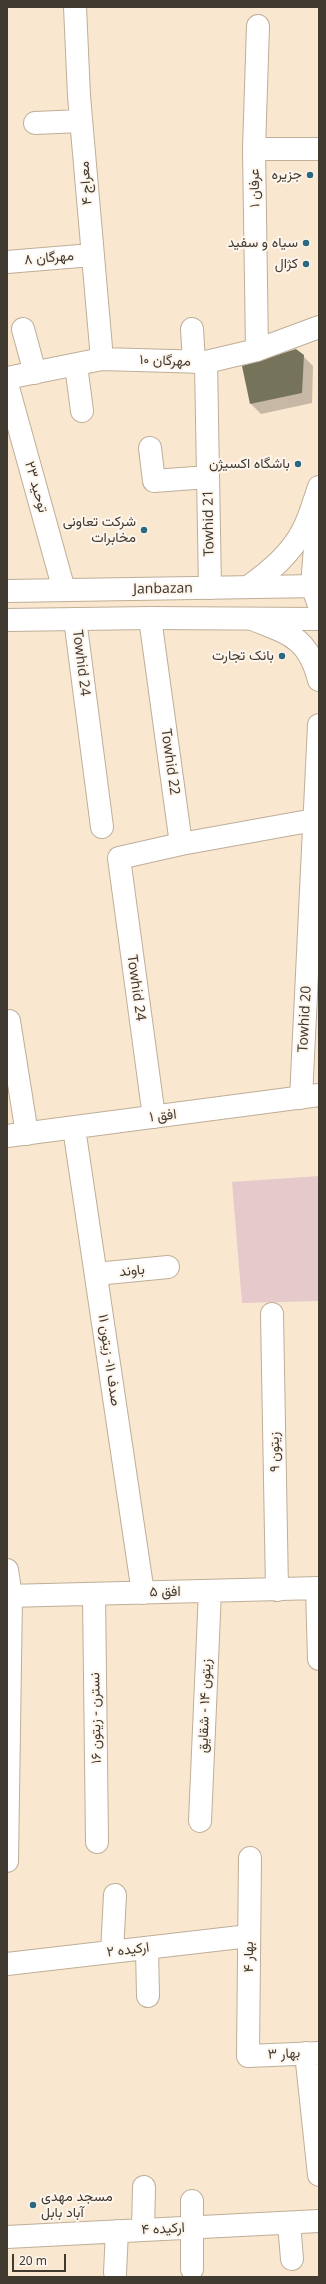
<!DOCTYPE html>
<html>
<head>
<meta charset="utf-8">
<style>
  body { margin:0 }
  #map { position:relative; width:326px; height:2284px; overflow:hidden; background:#f9e7d0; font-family:"Noto Sans",sans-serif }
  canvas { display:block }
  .frame { position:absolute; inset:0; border:8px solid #413a31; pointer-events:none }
  .scale { position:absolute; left:12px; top:2254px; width:54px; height:18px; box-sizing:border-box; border:2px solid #413a31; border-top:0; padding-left:5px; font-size:12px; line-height:14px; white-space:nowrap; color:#413a31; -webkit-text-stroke:3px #fef6ed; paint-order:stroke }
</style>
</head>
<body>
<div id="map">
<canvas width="326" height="2284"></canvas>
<div class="frame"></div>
<div class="scale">20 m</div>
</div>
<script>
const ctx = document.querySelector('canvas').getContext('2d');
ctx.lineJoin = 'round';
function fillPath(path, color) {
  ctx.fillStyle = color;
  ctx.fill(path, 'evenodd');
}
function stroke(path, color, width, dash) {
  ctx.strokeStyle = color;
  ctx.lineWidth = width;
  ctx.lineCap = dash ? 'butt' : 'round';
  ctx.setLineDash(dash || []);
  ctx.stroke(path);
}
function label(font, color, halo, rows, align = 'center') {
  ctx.font = font + ' "Noto Sans",Vazirmatn,sans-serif';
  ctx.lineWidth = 4;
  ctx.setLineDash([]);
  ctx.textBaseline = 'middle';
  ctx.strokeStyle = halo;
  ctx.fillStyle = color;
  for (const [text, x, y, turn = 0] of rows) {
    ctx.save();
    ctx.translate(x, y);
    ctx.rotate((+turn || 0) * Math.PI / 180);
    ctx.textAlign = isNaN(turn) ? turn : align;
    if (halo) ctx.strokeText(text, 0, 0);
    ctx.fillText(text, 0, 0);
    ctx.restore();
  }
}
fillPath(new Path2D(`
  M319 1176V1301L242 1303 232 1182Z`), '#e6c9cb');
fillPath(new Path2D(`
  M303 356 313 366 312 403 261 414 251 404 243 367Z`), '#0003');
fillPath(new Path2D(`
  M296 349 304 355 302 393 250 404 242 366Z`), '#75745b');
const minor = new Path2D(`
  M75 7 79 96 102 359
  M35 123 81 121
  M254 149H319
  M7 262 92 255
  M23 329 35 373
  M192 329 194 362
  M257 350 254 149 258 26
  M206 362 210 588
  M76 365 82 411
  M7 378 102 359 206 362 257 350 319 327
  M7 384 64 590
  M150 448 154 481 208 477
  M150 618 181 844 119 858 154 1117
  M75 619 102 827
  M252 619C289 634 308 637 319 680
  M181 844 314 820
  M9 1021 27 1134
  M301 1098 319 725
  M74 1128 143 1593
  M7 1136 319 1095
  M96 1274 168 1267
  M272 1314 277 1590
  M7 1570 11 1596 7 1861
  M317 1589 319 1659
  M94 1594 97 1842
  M7 1596 319 1588
  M200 1821 210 1591
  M250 1858 248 2056 319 2053
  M147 1948 148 1996
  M112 1952 115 1895
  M7 1964 249 1936
  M306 2053 319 2175
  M192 2201V2269
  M289 2223 292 2259
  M143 2230 144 2187
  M7 2237 319 2221
  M115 2273 117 2231`);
const major = new Path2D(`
  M318 509 312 586 319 605
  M248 587C270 571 290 555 303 530 310 517 314 501 319 487`);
const highway = new Path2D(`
  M7 591 319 586
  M7 620 150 618 319 619`);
stroke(minor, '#bfae98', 24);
stroke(major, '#bfae98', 24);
stroke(highway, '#bfae98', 24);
stroke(minor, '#fff', 22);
stroke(major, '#fff', 22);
stroke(highway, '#fff', 22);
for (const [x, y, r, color] of [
  [310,175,4,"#2c687f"],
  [306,243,4,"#2c687f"],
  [306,264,4,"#2c687f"],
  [298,464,4,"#2c687f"],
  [144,530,4,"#2c687f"],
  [282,656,4,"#2c687f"],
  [33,2205,4,"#2c687f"]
]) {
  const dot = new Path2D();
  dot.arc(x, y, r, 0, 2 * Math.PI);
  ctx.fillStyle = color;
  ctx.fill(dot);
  stroke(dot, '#fef6ed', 1.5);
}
label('14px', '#413a31', '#fef6ed', [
  ["جزیره",302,175],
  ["سیاه و سفید",298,243],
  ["کژال",298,264],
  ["باشگاه اکسیژن",290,464],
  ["شرکت تعاونی",136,522],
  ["مخابرات",136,538],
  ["بانک تجارت",274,656],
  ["مسجد مهدی",41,2197,"left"],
  ["آباد بابل",41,2213,"left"]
], 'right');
label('14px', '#413a31', '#fef6ed', [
  ["معراج ۴",86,183,-94],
  ["عرفان ۱",255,188,-91],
  ["مهرگان ۸",49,258,-5],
  ["مهرگان ۱۰",165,361,2],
  ["توحید ۲۳",36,487,74],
  ["Towhid 21",209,523,-91],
  ["Janbazan",163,589,-1],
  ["Towhid 24",81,663,83],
  ["Towhid 22",170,762,82],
  ["Towhid 24",136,988,82],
  ["Towhid 20",305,1019,-87],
  ["افق ۱",163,1116,-7],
  ["باوند",132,1271,-6],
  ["صدف ۱۱- زیتون ۱۱",109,1360,82],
  ["زیتون ۹",275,1452,-91],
  ["افق ۵",165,1592,-1],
  ["زیتون ۱۴ - شقایق",205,1706,-88],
  ["نسترن - زیتون ۱۶",96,1718,-91],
  ["ارکیده ۲",128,1950,-7],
  ["بهار ۴",249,1957,-90],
  ["بهار ۳",284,2054,-3],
  ["ارکیده ۴",163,2229,-3]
]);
</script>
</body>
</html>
